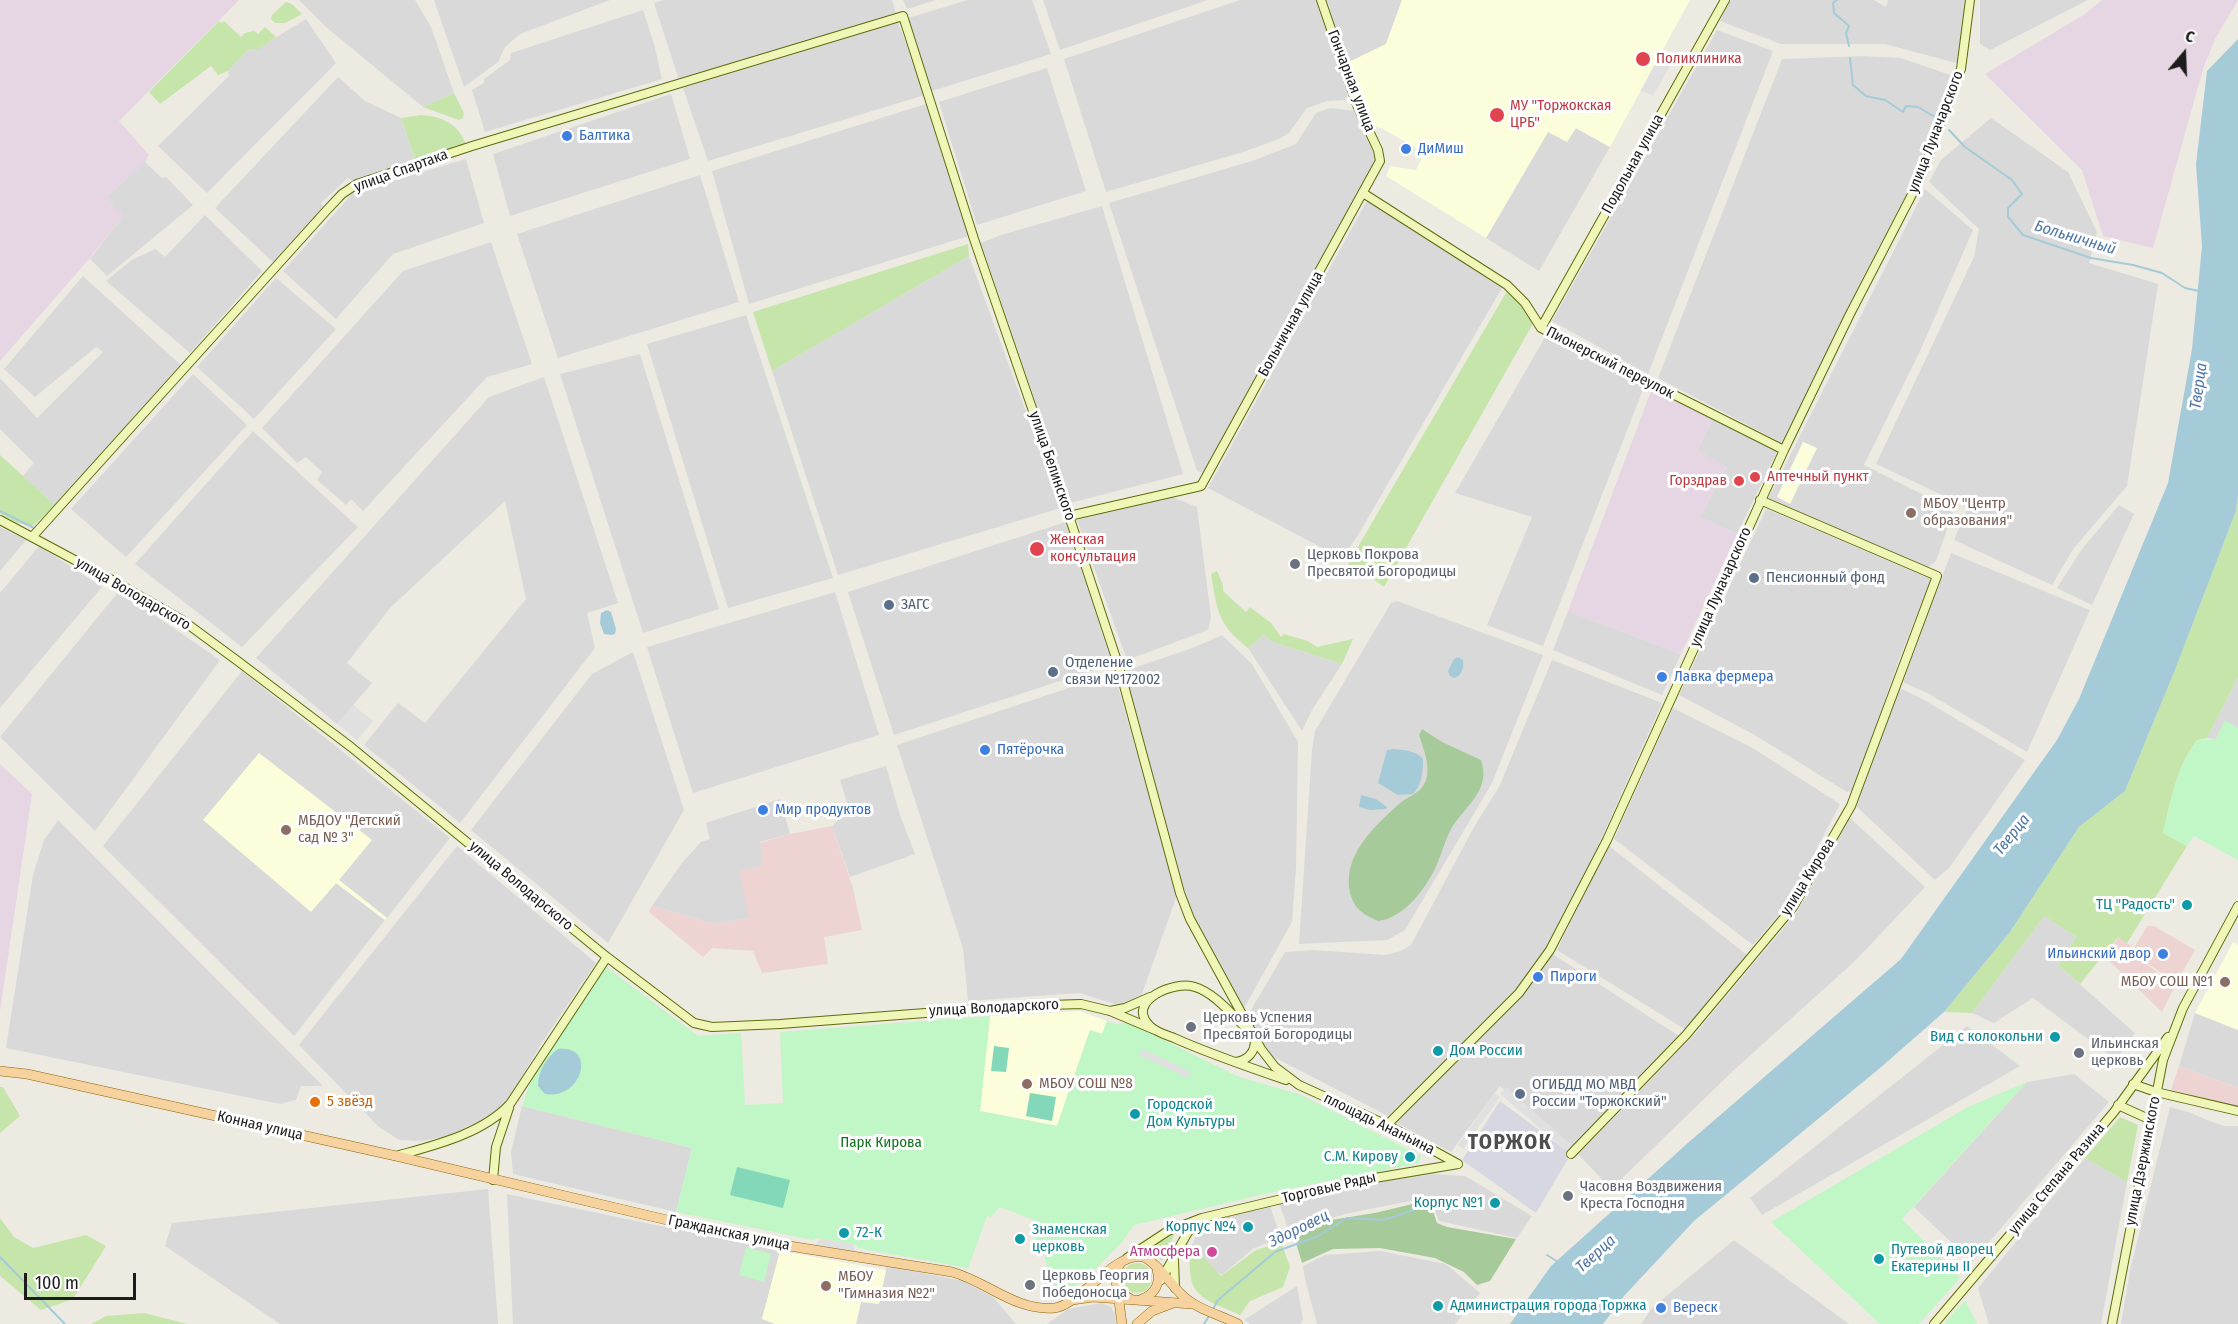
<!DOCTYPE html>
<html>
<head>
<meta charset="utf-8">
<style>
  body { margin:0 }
  #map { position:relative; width:2238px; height:1324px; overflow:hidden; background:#edeae2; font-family:"Fira Sans Condensed",sans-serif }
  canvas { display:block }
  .north { position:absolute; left:2154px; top:24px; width:60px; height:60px; -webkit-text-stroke:4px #fff; paint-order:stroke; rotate:19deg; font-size:16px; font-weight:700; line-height:24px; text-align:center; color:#1c1c1c }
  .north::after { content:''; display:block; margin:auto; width:21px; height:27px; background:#1c1c1c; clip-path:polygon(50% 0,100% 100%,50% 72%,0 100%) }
  .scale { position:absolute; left:24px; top:1273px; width:112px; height:27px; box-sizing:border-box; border:3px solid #1c1c1c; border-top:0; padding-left:8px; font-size:18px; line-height:21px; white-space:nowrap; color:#1c1c1c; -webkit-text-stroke:4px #fff; paint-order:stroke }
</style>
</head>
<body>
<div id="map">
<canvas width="2238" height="1324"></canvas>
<div class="north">С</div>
<div class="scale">100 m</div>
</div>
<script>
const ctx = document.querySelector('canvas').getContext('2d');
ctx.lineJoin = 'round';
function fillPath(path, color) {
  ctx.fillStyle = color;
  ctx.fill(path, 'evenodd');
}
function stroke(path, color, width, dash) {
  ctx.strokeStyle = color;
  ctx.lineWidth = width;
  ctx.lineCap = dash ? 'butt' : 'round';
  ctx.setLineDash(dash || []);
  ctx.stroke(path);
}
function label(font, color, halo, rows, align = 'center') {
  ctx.font = font + ' "Fira Sans Condensed",sans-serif';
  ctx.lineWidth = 6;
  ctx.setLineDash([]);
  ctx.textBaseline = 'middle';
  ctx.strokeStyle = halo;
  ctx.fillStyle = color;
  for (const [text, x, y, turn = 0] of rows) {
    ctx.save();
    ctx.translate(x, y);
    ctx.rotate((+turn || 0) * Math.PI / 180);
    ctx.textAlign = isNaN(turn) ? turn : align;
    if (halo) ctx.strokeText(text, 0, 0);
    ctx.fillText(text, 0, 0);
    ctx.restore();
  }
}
fillPath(new Path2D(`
  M299 0H415L431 27 454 93 423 107 326 27Z
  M434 0H610L520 34 505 47 498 62 464 87Z
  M664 0H892L896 13 679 80 654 3Z
  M903 0H936L907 9Z
  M968 0H1032L1051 54 932 91 908 18Z
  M1043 0H1208L1060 50Z
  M1240 0H1316L1347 90V96L1345 100 1327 101 1307 108 1289 133 1279 139 1243 152 1106 192 1064 59Z
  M1327 0H1402L1386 44 1347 63Z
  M1730 0H1874L1886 7 1888 0H1966L1960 64 1885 44H1781L1720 21Z
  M1980 0H2088L1990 50 1980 44Z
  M643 10 654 44 662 79 485 132 472 90 484 83V79L510 60 511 53Z
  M306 19 336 63 207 193 158 146 229 76 228 71 249 49 259 48Z
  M898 22 925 95 708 161 683 88Z
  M1717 30 1773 51 1648 374 1552 321Z
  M1864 56 1901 58 1956 77 1944 111 1912 183 1856 291 1784 444 1658 378 1782 59Z
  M1047 68 1086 191 977 225 939 102Z
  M338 77 365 101 401 118 415 160 353 181 348 178 321 203 324 208 274 263 215 208Z
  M671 94 690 159 510 216 493 154Z
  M926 104 969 236 749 304 712 171Z
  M1330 108 1356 111 1376 159 1203 473 1197 471 1109 203 1252 161 1296 144 1316 113Z
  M1991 118 2068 172 2097 232 2089 263 2158 284 2127 486 2074 548 2052 585 1954 540 1968 507 1876 464 1974 257 1979 229 1929 182 1941 160Z
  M1575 128 1610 147 1539 271 1486 238 1548 132Z
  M466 159 484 223 393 254 336 319 283 271 353 193Z
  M145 162 162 178 166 177 193 205 107 276 90 259 123 216 106 197Z
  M700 175 739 302 558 358 517 234Z
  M1925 189 1973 230 1920 351 1864 465 1954 510 1936 561 1928 567 1768 499Z
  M1368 199 1502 288 1358 535 1344 555 1338 556 1208 488Z
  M1102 206 1183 474 1070 503 981 243 1001 235Z
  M205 215 262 271 190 353 106 281 132 260 155 249 165 257Z
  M491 242 532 364 487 377 363 511 351 499 346 505 317 480 322 472 306 457 297 463 262 428 403 271Z
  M969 256 1061 508 838 575 772 371Z
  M83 276 184 368 55 505 23 476 34 463 0 429V378L37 418 103 352 96 347 35 397 4 369Z
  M276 278 336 329 254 419 197 367Z
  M746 315 833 578 728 608 647 344Z
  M1548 332 1646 382 1543 646 1487 625 1532 517 1455 493Z
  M640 354 719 609 643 633 560 374Z
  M193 374 247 425 126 557 71 509Z
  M544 377 618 603 587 613 595 648 460 823 364 745 398 703 425 723 526 599 505 501 390 608 347 663 372 683 337 724 256 658 489 397Z
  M1713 419 1777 452 1737 534 1700 517 1726 467 1697 450Z
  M253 431 358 527 242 647 135 564Z
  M1172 497 1197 507 1211 617 1208 630 1127 660 1077 520Z
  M2119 505 2134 514 2092 605 2057 588 2082 549Z
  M1766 509 1931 579 1900 657 1853 791 1847 792 1753 734 1679 695Z
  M1066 522 1112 664 894 735 848 592Z
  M0 527 26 540 0 571Z
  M39 546 102 587 0 708V593Z
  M1951 553 2090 610 2027 752 1931 695 1903 682Z
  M119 591 220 660 95 831 0 737Z
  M835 592 879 735 693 793 647 647Z
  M1397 601 1543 655 1492 783 1405 930 1387 940 1299 944 1312 750 1315 731 1391 603Z
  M1568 611 1681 654 1662 695 1553 650Z
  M1222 635 1252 664 1298 742 1296 868 1292 922 1243 1010 1192 920 1125 671 1195 647Z
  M1264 635 1273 642 1342 664 1312 710 1302 731 1248 648Z
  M633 652 684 810 608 943 471 830 592 674Z
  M1552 660 1662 703 1594 855 1549 947 1517 991 1388 1116 1264 1052 1248 1015 1285 952 1313 950 1385 955 1401 951 1411 945 1474 827 1499 787Z
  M242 671 450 838 387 918 339 880 371 840 310 912 336 883 385 920 294 1036 103 846Z
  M1114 673 1177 895 1142 994 1121 1006 1079 993 968 1001 963 948 897 745Z
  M2238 677V728L2225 721 2216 739 2207 738Z
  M1900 688 1926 701 2025 760 1949 868 1935 880 1856 806Z
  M1673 708 1751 747 1840 804 1788 904 1753 945 1614 839Z
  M886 766 900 815 915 854 850 877 832 826 849 809 840 780Z
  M780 799 790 834 760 842 763 854V865L750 918 715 924 652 906 682 863 701 842 710 839 706 823Z
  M1850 818 1925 887 1855 961 1734 1070 1611 1189 1578 1154 1695 1034 1797 912Z
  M58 820 323 1086H301L296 1100 280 1104 6 1048 33 875 44 840Z
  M1608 845 1747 955 1686 1030 1557 950Z
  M457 846 596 963 543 1041 501 1111 448 1136 422 1141 399 1140 378 1126 299 1045Z
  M2044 916 2076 937 2058 965 2135 1033 2116 1060 2033 998 1994 1023 1972 1013Z
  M1551 953 1679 1036 1574 1149 1500 1086 1451 1152 1395 1122Z
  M2195 1013 2238 1030V1088L2179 1066Z
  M1967 1026 2020 1066 1762 1215 1750 1198Z
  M2074 1074 2109 1102 1972 1262 1914 1207 2027 1082Z
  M522 1106 692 1148 676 1212 513 1174 511 1152Z
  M2170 1107 2191 1113 2209 1121 2225 1126H2238V1324H2121L2130 1271Z
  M2085 1158 2127 1182 2101 1324H1989L1978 1288Z
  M1432 1174 1465 1176 1532 1216 1517 1238 1439 1221 1430 1197 1345 1214 1289 1231 1279 1203 1358 1185Z
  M488 1189 498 1324H280L165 1246 172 1223Z
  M507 1194 780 1251 762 1319 775 1324H513Z
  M1270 1206 1281 1238 1254 1248 1222 1275 1189 1252 1197 1233 1213 1220Z
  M1734 1240 1849 1324H1641L1652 1308Z
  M1380 1251 1446 1264 1480 1293 1455 1324H1317L1305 1279 1303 1266 1325 1255Z
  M887 1266 963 1281 993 1297 1016 1324H856L861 1302 879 1303Z
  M1297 1286 1303 1319 1301 1324H1250L1244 1320Z
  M1101 1303 1111 1307 1115 1314 1116 1324H1047L1068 1309Z`), '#dad9d9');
fillPath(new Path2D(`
  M832 826 853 888 862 930 824 937 828 964 762 973 753 951 712 948 703 957 649 912 652 906 715 924 749 918 739 871 762 865 760 855 763 854 760 843 790 834Z
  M2147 926H2154L2195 950 2176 983 2131 952 2175 986 2162 1012 2104 956 2119 937 2134 948Z
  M2179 1066 2238 1088V1107L2171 1090Z`), '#edd4d2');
fillPath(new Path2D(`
  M0 0H239L119 121 149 155 145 162 106 197 123 216 89 259 0 361Z
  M2102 0H2238L2215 39 2203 69 2153 248 2103 236 2082 170 1985 74 2085 14Z
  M1653 386 1713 419 1697 450 1726 466 1700 517 1737 534 1681 654 1568 611Z
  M0 764 32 794 0 1011Z`), '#e6d5e2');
fillPath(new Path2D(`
  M1402 0H1690L1610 147 1576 128 1567 142 1548 132 1486 238 1386 176 1390 166 1416 170 1421 160V151L1381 128 1370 125 1347 63 1386 44Z
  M1803 442 1817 448 1790 504 1777 497Z
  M259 753 372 840 339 880 387 918 385 920 336 883 311 912 203 820Z
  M2233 942 2238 945V1030L2195 1013Z
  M1080 1011 1107 1021 1102 1034 1090 1030 1057 1126 980 1111 990 1016Z
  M780 1251 886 1270 879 1304 861 1302 856 1324H775L762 1319Z`), '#fcfddb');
fillPath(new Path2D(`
  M286 2 292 4 302 14 285 23H275L271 19 272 15Z
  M219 21 222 23 224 21 241 37 245 33 254 31 258 34 265 27 276 37 259 49H249L228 71 218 75 211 66 160 104 149 92Z
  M454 93 464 113 463 118 459 120 423 107Z
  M420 115C439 116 457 122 465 142L463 147 415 160 401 118Z
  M968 244 969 256 772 371 753 312Z
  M1507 291 1521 302 1535 320 1384 587 1364 572 1348 564Z
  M0 455 55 505 33 526 17 523 0 514Z
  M2238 495V677L2207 738 2197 740C2176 767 2171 801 2163 833L2187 846 2127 943 2118 937 2080 984 2058 965 2076 937 2044 916 1972 1013 1944 1012 2010 932 2079 827 2125 791 2175 670 2236 511Z
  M1217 571 1223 585V591L1246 612 1250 607 1271 623 1281 637 1284 634 1308 641 1317 647 1353 639 1342 664 1273 642 1264 635 1248 648C1217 624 1217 609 1211 574Z
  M0 1087H3L20 1116 0 1133Z
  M2120 1117 2138 1125 2127 1182 2085 1158Z
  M0 1218 14 1237 33 1248 86 1235 106 1246 73 1299 41 1310 0 1276Z
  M1171 1235 1174 1236 1162 1261 1148 1248Z
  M1281 1242 1290 1267 1283 1287 1250 1301 1240 1315C1226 1308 1198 1301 1192 1283 1190 1276 1190 1267 1189 1259L1196 1249 1221 1276 1256 1250Z
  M1122 1278a15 15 0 1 1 30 0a15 15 0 1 1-30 0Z
  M144 1313 187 1324H91L106 1316Z`), '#c5e5aa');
fillPath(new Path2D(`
  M1422 729 1442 742 1481 760C1492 790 1464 807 1451 829 1445 840 1442 853 1437 864 1427 887 1405 918 1378 921 1373 918 1366 916 1362 912 1355 907 1352 900 1350 893 1342 855 1374 827 1399 804 1409 795 1420 795 1426 780 1431 767 1423 747 1419 735Z
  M1429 1200 1437 1223 1447 1227 1516 1239 1490 1281 1477 1285 1464 1272 1435 1258 1380 1248 1333 1249 1302 1263 1294 1236 1300 1225 1375 1213Z`), '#a6ca99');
fillPath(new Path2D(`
  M2225 720 2238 728V860L2194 836 2187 846 2163 833C2171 801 2176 767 2197 740L2216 739Z
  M606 967 698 1036 741 1033 745 1105 783 1103 780 1032 990 1016 980 1111 1057 1126 1090 1030 1102 1034 1107 1021 1115 1024 1127 1022 1239 1077 1299 1094 1421 1156 1419 1163 1264 1194 1134 1225 1122 1242 1084 1281 1053 1297 1042 1242 1033 1238 1036 1221 1000 1207 991 1217 987 1216 968 1268 858 1248 856 1245 816 1238 813 1240 676 1212 692 1148 522 1106 533 1075Z
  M2027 1082 1902 1219 1960 1278 1919 1324H1880L1771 1222 1968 1107Z
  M746 1247 771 1254 764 1282 739 1275Z
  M1965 1300 1977 1324H1944Z`), '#c1f6c6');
fillPath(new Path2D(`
  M994 1046 1009 1048 1006 1072 991 1071Z
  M1030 1093 1056 1097 1052 1121 1026 1116Z
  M737 1167 790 1180 783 1208 730 1195Z`), '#84d8ba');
fillPath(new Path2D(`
  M1662 51 1675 57 1653 96 1641 90Z
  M353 705 373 721 357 740 337 724Z
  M1142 1049 1191 1072 1188 1078 1139 1055Z
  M1506 1087 1574 1147 1569 1153 1500 1094Z
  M1495 1093 1500 1097 1463 1149 1458 1145Z
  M820 1239 853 1244 855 1252 815 1245Z`), '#e0e0e0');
fillPath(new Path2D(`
  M1500 1101 1571 1154 1536 1213 1462 1160Z`), '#d7d7e2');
fillPath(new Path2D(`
  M2238 39V495L2236 511 2175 670 2125 791 2079 827 2010 932 1944 1012 1880 1068 1694 1221 1624 1296 1603 1324H1510L1551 1266 1689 1142 1901 959 2057 740 2079 699 2168 483 2192 349 2202 246 2196 164 2207 71Z
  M607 610 611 612 616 629 615 634 611 635 604 634 600 623 601 613Z
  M1458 657 1463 660C1464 668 1462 676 1454 678L1450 676 1448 671 1454 659Z
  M1393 749C1403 750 1416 750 1423 759 1423 771 1422 785 1413 794L1398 795 1378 783 1387 750Z
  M1361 795 1376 799 1387 807 1386 809 1370 810 1359 807Z
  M558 1049C597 1044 583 1100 545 1094L538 1086C538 1071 546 1058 558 1049Z`), '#a5cbd8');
stroke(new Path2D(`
  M1837 0 1833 3 1834 13 1849 26 1846 33 1849 46
  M1850 58 1853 85 1866 96 1885 100 1903 112 1906 106 1918 107 1935 117
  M1949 130 1965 147 2012 180 2022 194 2008 208V217L2023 235 2091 258 2133 265 2162 273 2185 288 2199 291
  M0 511 36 529
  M1547 1255 1558 1262
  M0 1257 65 1324
  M1212 1311 1218 1300 1275 1252 1318 1236 1347 1218 1383 1220 1430 1205
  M1204 1324 1209 1316`), '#a5cbd8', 2);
const secondary = new Path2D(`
  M1363 193 1507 285 1525 303 1541 328 1784 450
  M1541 328 1725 0
  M1069 516 1201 486 1380 161 1378 150 1357 105 1321 0
  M0 520 112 580 182 620 239 662 351 747 607 957 694 1023 712 1027 780 1024 1018 1006 1081 1004 1110 1011 1155 1030
  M33 536 326 211 342 194 357 184 472 146 903 16 974 239 1069 516 1119 667 1180 893 1190 919 1261 1049 1275 1067 1299 1085 1387 1125 1458 1164
  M1110 1011 1125 1008 1150 997
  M1248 1030C1233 1016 1215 993 1195 987 1174 980 1126 1001 1149 1025 1155 1032 1166 1035 1174 1038 1210 1054 1248 1067 1286 1080
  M1236 1062C1248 1060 1255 1052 1255 1040
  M2133 1084 2156 1092 2238 1111
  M2118 1105 2151 1120
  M1387 1125 1519 993 1550 950 1607 840 1784 450 1850 314 1920 179 1961 69 1970 0
  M1571 1154 1686 1035 1793 907 1851 806 1937 576 1760 500
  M396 1156C435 1145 482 1134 510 1104L607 957
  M493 1180 496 1147 509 1108
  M1127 1258 1168 1231 1202 1218 1357 1181 1458 1164
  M1174 1260 1175 1288
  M1161 1280 1188 1232 1199 1220
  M1934 1324 2114 1112 2168 1037
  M2112 1324 2163 1060 2183 1008 2238 906`);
const primary = new Path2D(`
  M0 1071 27 1074 396 1156 684 1224 777 1244 952 1272C988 1282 1015 1311 1054 1308 1077 1307 1117 1250 1143 1257 1156 1261 1171 1285 1182 1295 1196 1309 1220 1315 1238 1324
  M1120 1264C1111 1278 1116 1292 1131 1299
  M1118 1294 1122 1324
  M1142 1299C1155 1294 1161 1283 1157 1270
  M1072 1300 1093 1297 1192 1304
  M1137 1324 1152 1311 1173 1303`);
stroke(secondary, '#5e6b0b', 10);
stroke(primary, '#8b6409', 10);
stroke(secondary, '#f0f5b8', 8);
stroke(primary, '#f6d39e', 9);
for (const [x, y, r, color] of [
  [1643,59,8,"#e0444e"],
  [1497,115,8,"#e0444e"],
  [567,136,6,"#3f7fe0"],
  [1406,149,6,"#3f7fe0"],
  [1755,477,6,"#e0444e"],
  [1739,481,6,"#e0444e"],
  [1911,513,6,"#8d6e63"],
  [1037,549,8,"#e0444e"],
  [1295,564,6,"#6b7280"],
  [1754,578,6,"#5c6f8a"],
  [889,605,6,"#5c6f8a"],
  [1053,672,6,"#5c6f8a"],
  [1662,677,6,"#3f7fe0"],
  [985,750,6,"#3f7fe0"],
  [763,810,6,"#3f7fe0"],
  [286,830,6,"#8d6e63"],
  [2187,905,6,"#0f9aa8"],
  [2163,954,6,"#3f7fe0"],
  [1538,977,6,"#3f7fe0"],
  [2225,982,6,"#8d6e63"],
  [1191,1027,6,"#6b7280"],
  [2055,1037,6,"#0f9aa8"],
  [1438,1051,6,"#0f9aa8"],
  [2079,1053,6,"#6b7280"],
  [1027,1084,6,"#8d6e63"],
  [1520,1094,6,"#5c6f8a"],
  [315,1102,6,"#e8710a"],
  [1135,1114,6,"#0f9aa8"],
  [1410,1157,6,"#0f9aa8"],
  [1568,1196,6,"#6b7280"],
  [1495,1203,6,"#0f9aa8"],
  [1248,1227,6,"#0f9aa8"],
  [844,1233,6,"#0f9aa8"],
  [1020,1239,6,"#0f9aa8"],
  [1212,1252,6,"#d1479c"],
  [1879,1259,6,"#0f9aa8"],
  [1030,1285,6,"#6b7280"],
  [826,1286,6,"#8d6e63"],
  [1438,1306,6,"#0f9aa8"],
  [1661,1308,6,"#3f7fe0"]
]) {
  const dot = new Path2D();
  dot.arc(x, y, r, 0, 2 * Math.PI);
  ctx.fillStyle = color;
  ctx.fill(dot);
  stroke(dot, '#fff', 2);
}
label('15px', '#be3a42', '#fff', [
  ["Поликлиника",1656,59],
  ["МУ \"Торжокская",1510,106],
  ["ЦРБ\"",1510,123],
  ["Аптечный пункт",1767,477],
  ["Горздрав",1727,481,"right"],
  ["Женская",1050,540],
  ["консультация",1050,557]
], 'left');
label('15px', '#1c1c1c', '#fff', [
  ["Гончарная улица",1351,81,69],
  ["улица Луначарского",1936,132,-69],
  ["Подольная улица",1633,164,-61],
  ["улица Спартака",401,171,-20],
  ["Больничная улица",1291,324,-61],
  ["Пионерский переулок",1610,363,27],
  ["улица Белинского",1052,466,71],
  ["улица Луначарского",1721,587,-66],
  ["улица Володарского",133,594,30],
  ["улица Кирова",1808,877,-58],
  ["улица Володарского",521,886,40],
  ["улица Володарского",994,1008,-3],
  ["площадь Ананьина",1379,1124,26],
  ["Конная улица",260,1126,13],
  ["улица Дзержинского",2143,1161,-79],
  ["улица Степана Разина",2057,1179,-50],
  ["Торговые Ряды",1329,1188,-13],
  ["Гражданская улица",729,1233,12]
]);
label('15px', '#366cbe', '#fff', [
  ["Балтика",579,136],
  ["ДиМиш",1418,149],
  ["Лавка фермера",1674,677],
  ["Пятёрочка",997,750],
  ["Мир продуктов",775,810],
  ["Ильинский двор",2151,954,"right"],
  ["Пироги",1550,977],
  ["Вереск",1673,1308]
], 'left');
label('15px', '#785e54', '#fff', [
  ["МБОУ \"Центр",1923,504],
  ["образования\"",1923,521],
  ["МБДОУ \"Детский",298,821],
  ["сад № 3\"",298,838],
  ["МБОУ СОШ №1",2213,982,"right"],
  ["МБОУ СОШ №8",1039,1084],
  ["МБОУ",838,1277],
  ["\"Гимназия №2\"",838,1294]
], 'left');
label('15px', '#5b616d', '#fff', [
  ["Церковь Покрова",1307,555],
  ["Пресвятой Богородицы",1307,572],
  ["Церковь Успения",1203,1018],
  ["Пресвятой Богородицы",1203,1035],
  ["Ильинская",2091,1044],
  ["церковь",2091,1061],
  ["Часовня Воздвижения",1580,1187],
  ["Креста Господня",1580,1204],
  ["Церковь Георгия",1042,1276],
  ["Победоносца",1042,1293]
], 'left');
label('15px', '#4e5e75', '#fff', [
  ["Пенсионный фонд",1766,578],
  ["ЗАГС",901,605],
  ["Отделение",1065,663],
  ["связи №172002",1065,680],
  ["ОГИБДД МО МВД",1532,1085],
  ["России \"Торжокский\"",1532,1102]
], 'left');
label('15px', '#0d838f', '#fff', [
  ["ТЦ \"Радость\"",2175,905,"right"],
  ["Вид с колокольни",2043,1037,"right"],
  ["Дом России",1450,1051],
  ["Городской",1147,1105],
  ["Дом Культуры",1147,1122],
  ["С.М. Кирову",1398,1157,"right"],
  ["Корпус №1",1483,1203,"right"],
  ["Корпус №4",1236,1227,"right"],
  ["Знаменская",1032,1230],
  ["церковь",1032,1247],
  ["72-К",856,1233],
  ["Путевой дворец",1891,1250],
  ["Екатерины II",1891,1267],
  ["Администрация города Торжка",1450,1306]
], 'left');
label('15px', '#c56008', '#fff', [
  ["5 звёзд",327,1102]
], 'left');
label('15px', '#11731c', '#fff', [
  ["Парк Кирова",881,1143]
]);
label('15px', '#b23c85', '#fff', [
  ["Атмосфера",1200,1252]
], 'right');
label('italic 16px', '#4f77a5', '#fff', [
  ["Больничный",2075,238,17],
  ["Тверца",2199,386,-82],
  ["Тверца",2012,835,-51],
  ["Здоровец",1299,1229,-26],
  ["Тверца",1596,1254,-42]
]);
ctx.letterSpacing = '1.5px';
label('bold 21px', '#4f4f4f', '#fff', [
  ["ТОРЖОК",1510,1143]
]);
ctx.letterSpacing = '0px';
</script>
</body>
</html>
